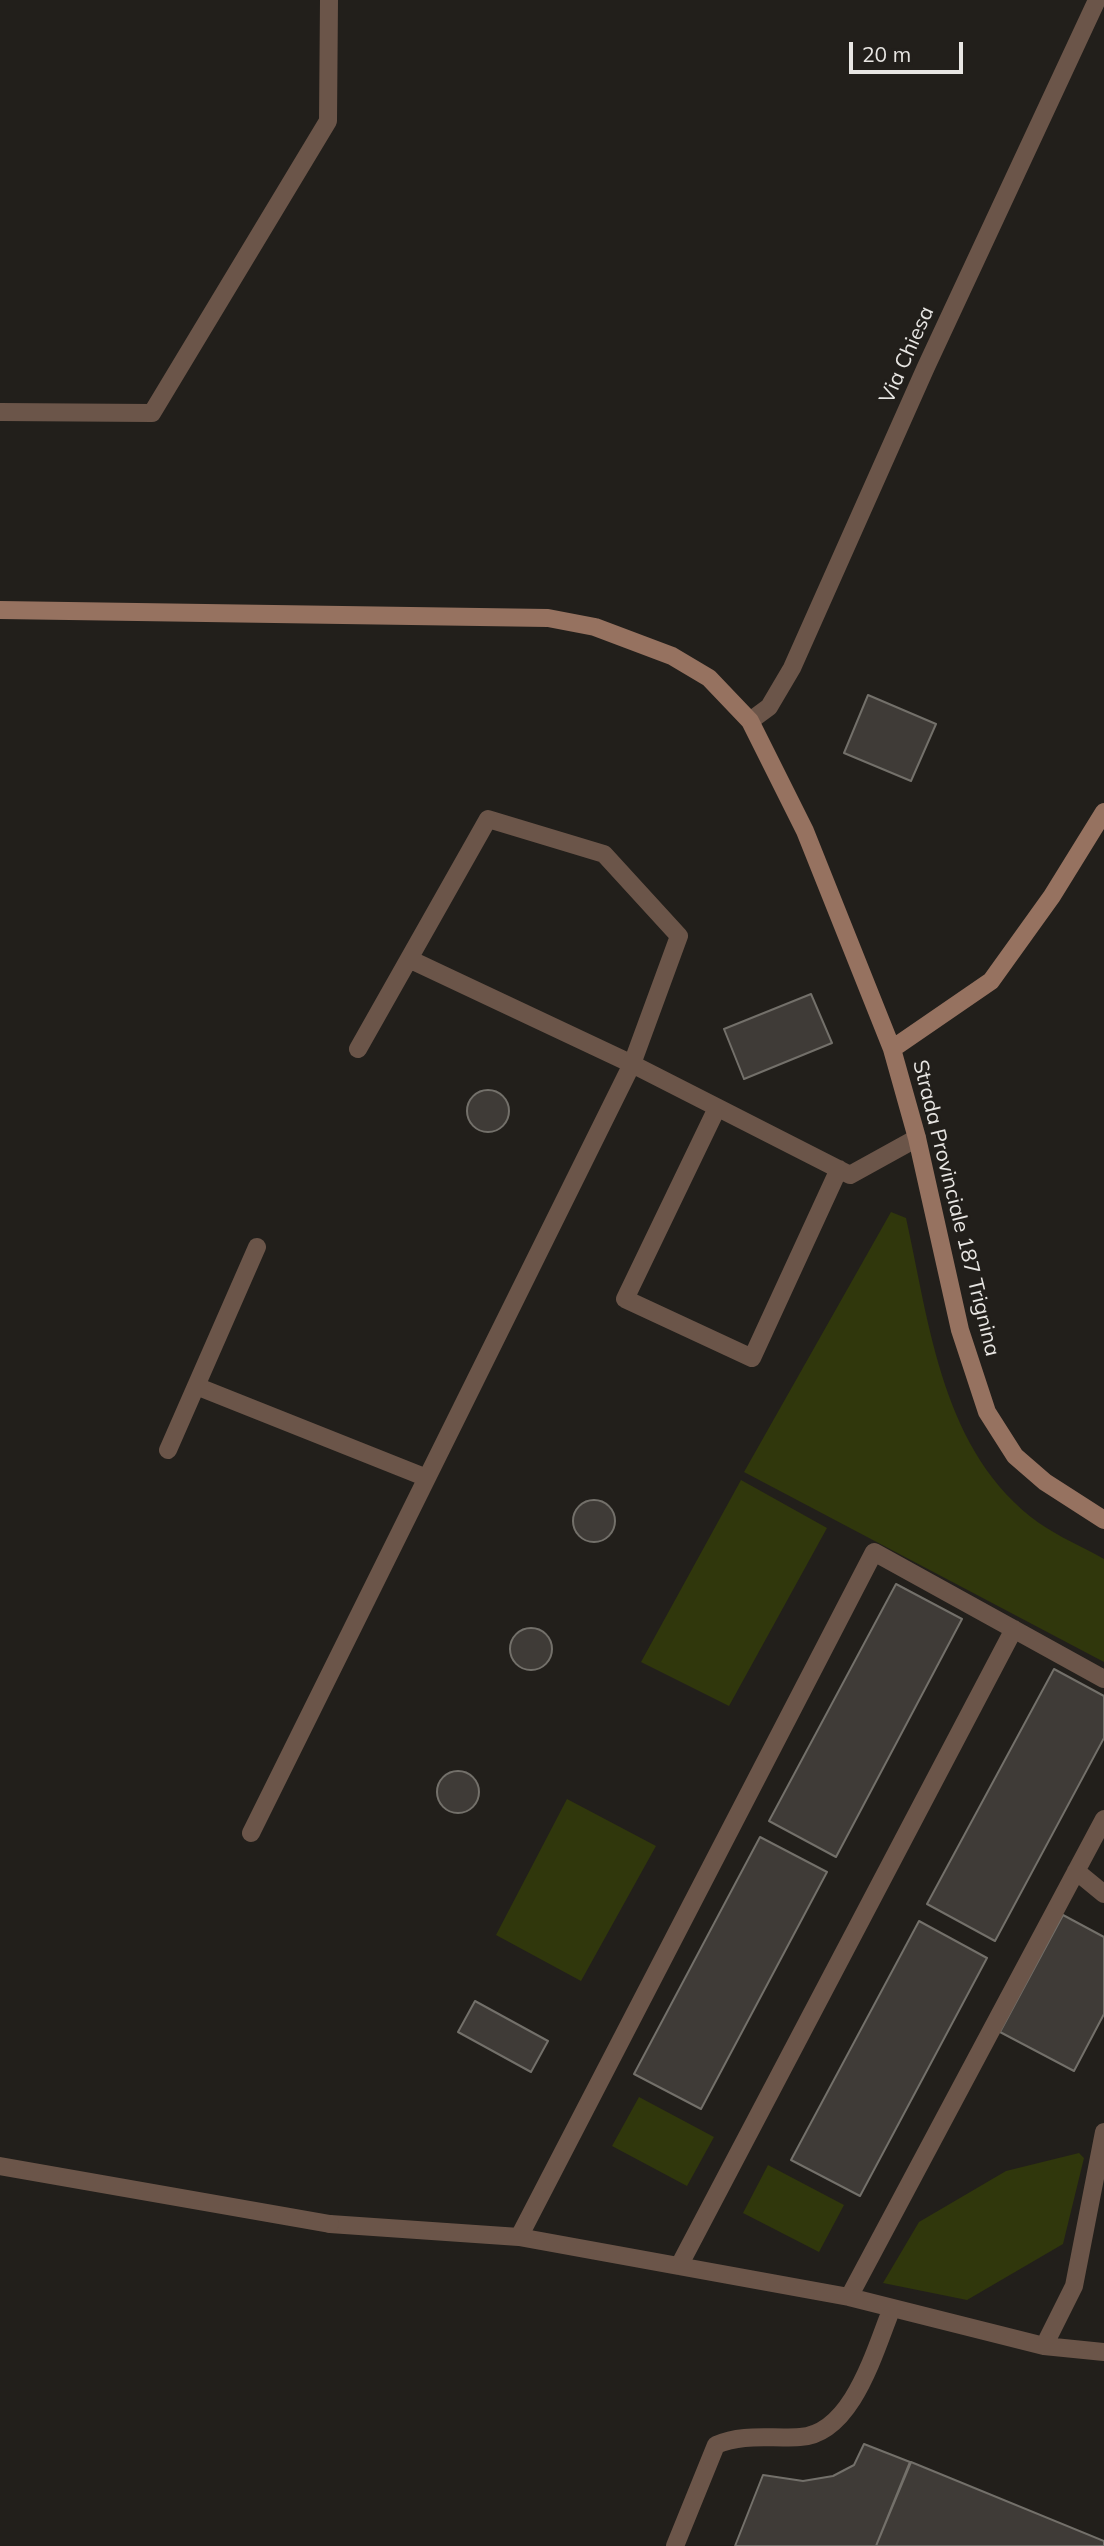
<!DOCTYPE html>
<html>
<head>
<meta charset="utf-8">
<style>
  body { margin:0 }
  #map { position:relative; width:1104px; height:2546px; overflow:hidden; background:#221f1b; font-family:Mulish,sans-serif }
  canvas { display:block }
  .scale { position:absolute; left:849px; top:42px; width:114px; height:32px; box-sizing:border-box; border:4px solid #e8e6e3; border-top:0; padding-left:9px; font-size:21px; line-height:24px; white-space:nowrap; color:#e8e6e3; -webkit-text-stroke:5px #221f1b; paint-order:stroke }
</style>
</head>
<body>
<div id="map">
<canvas width="1104" height="2546"></canvas>
<div class="scale">20 m</div>
</div>
<script>
const ctx = document.querySelector('canvas').getContext('2d');
ctx.lineJoin = 'round';
function fillPath(path, color) {
  ctx.fillStyle = color;
  ctx.fill(path, 'evenodd');
}
function stroke(path, color, width, dash) {
  ctx.strokeStyle = color;
  ctx.lineWidth = width;
  ctx.lineCap = dash ? 'butt' : 'round';
  ctx.setLineDash(dash || []);
  ctx.stroke(path);
}
function label(font, color, halo, rows, align = 'center') {
  ctx.font = font + ' Mulish,sans-serif';
  ctx.lineWidth = 5;
  ctx.setLineDash([]);
  ctx.textBaseline = 'middle';
  ctx.strokeStyle = halo;
  ctx.fillStyle = color;
  for (const [text, x, y, turn = 0] of rows) {
    ctx.save();
    ctx.translate(x, y);
    ctx.rotate((+turn || 0) * Math.PI / 180);
    ctx.textAlign = isNaN(turn) ? turn : align;
    if (halo) ctx.strokeText(text, 0, 0);
    ctx.fillText(text, 0, 0);
    ctx.restore();
  }
}
fillPath(new Path2D(`
  M891 1212 906 1218C930 1326 942 1453 1039 1523 1059 1537 1083 1547 1104 1559V1662L744 1472Z
  M741 1480 827 1528 729 1706 641 1662Z
  M567 1799 656 1846 581 1981 496 1935Z
  M639 2097 714 2137 687 2186 612 2146Z
  M1079 2153 1084 2158 1063 2244 967 2300 883 2283 919 2222 1006 2171Z
  M768 2165 844 2205 819 2252 743 2213Z`), '#30370c');
const building = new Path2D(`
  M868 695 936 724 911 781 844 753Z
  M811 994 832 1043 744 1079 724 1029Z
  M467 1111a21 21 0 1 1 42 0a21 21 0 1 1-42 0Z
  M573 1521a21 21 0 1 1 42 0a21 21 0 1 1-42 0Z
  M896 1584 962 1619 836 1857 769 1821Z
  M510 1649a21 21 0 1 1 42 0a21 21 0 1 1-42 0Z
  M1054 1669 1104 1696V1738L995 1941 927 1904Z
  M437 1792a21 21 0 1 1 42 0a21 21 0 1 1-42 0Z
  M760 1837 827 1872 701 2109 634 2074Z
  M1063 1915 1104 1937V2014L1074 2071 1000 2032Z
  M919 1921 987 1958 860 2196 791 2160Z
  M475 2001 548 2041 531 2072 458 2032Z
  M864 2444 910 2462 876 2546H735L763 2475 803 2481 833 2476 854 2465Z
  M911 2462 1104 2541V2546H876Z`);
fillPath(building, '#3f3b37');
stroke(building, '#73706a', 2);
stroke(new Path2D(`
  M0 412 152 413 328 121 329 0
  M358 1049 488 819 604 854 679 936 632 1064 409 959
  M717 1108 625 1299 752 1358 839 1169
  M196 1386 427 1478
  M168 1450 257 1247
  M251 1833 632 1064 850 1175 917 1138
  M1076 1871 1104 1894
  M330 2224 519 2237 849 2297 1044 2346 1104 2352
  M519 2237 874 1552 1104 1679
  M679 2266 1014 1629
  M849 2297 1104 1819
  M1044 2346 1074 2286 1104 2132
  M675 2546 716 2445C744 2433 770 2439 800 2437 853 2434 875 2349 892 2308`), '#6b5549', 18);
stroke(new Path2D(`
  M750 721 769 707 792 668 926 367 1097 0
  M0 2166 330 2224`), '#6b5549', 18);
stroke(new Path2D(`
  M0 610 548 618 595 627 672 656 709 678 750 721 805 831 892 1049 917 1138 960 1330 987 1412 1015 1456 1045 1482 1104 1520
  M892 1049 991 981 1052 896 1104 812`), '#967260', 18);
label('21px', '#e8e6e3', '#221f1b', [
  ["Via Chiesa",907,355,-66],
  ["Strada Provinciale 187 Trignina",956,1208,76]
]);
</script>
</body>
</html>
